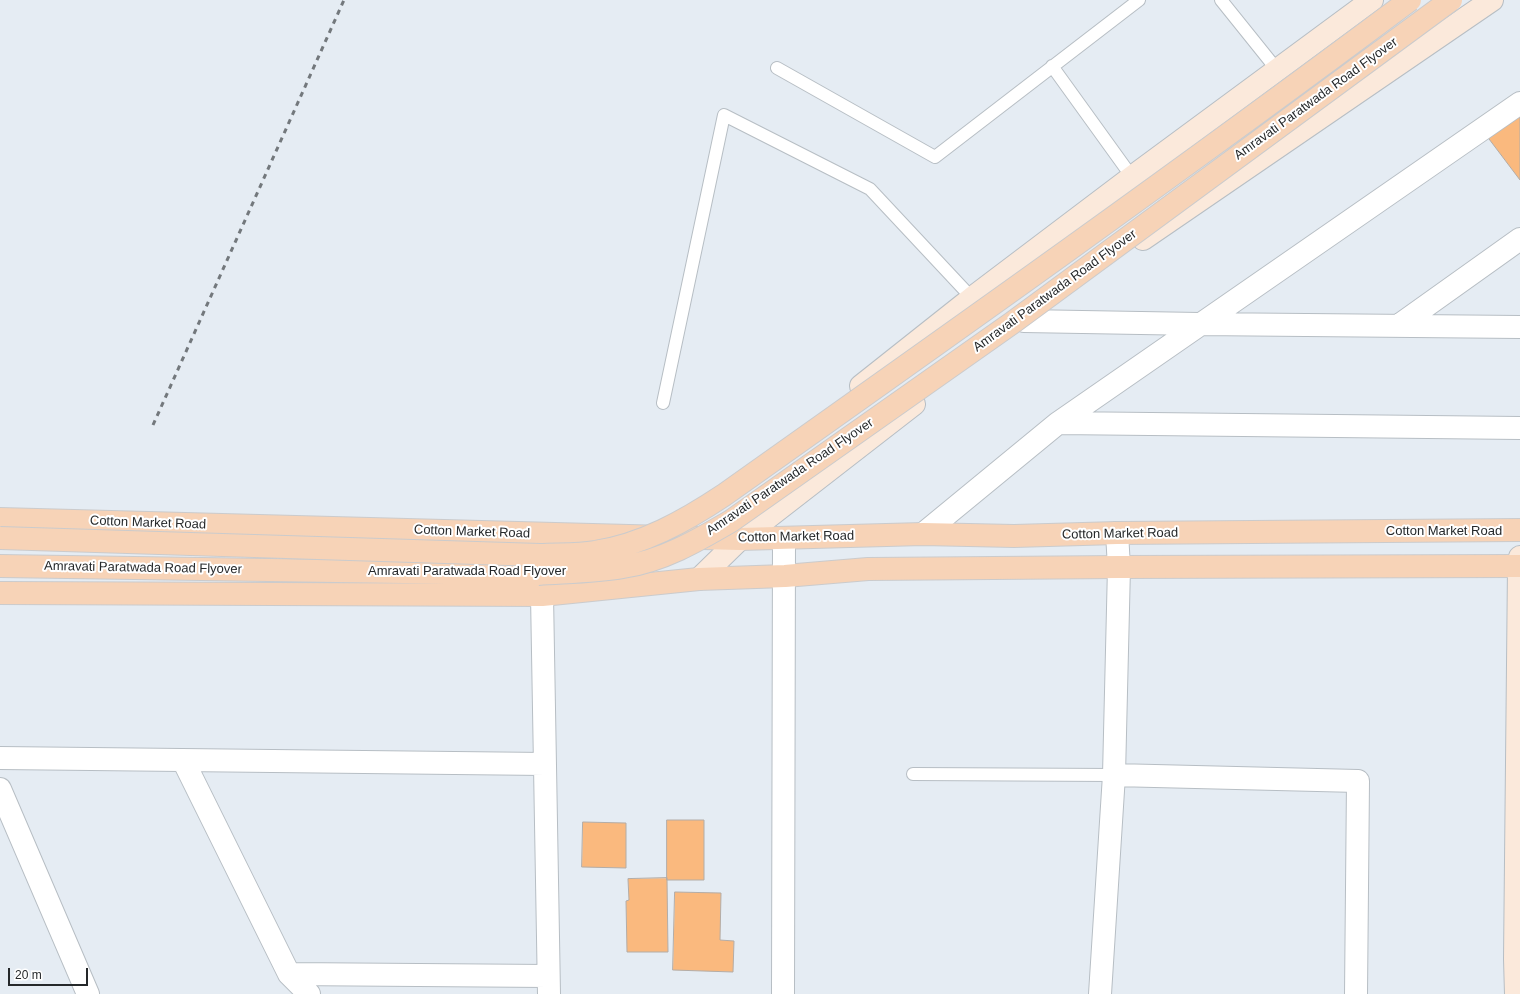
<!DOCTYPE html>
<html>
<head>
<meta charset="utf-8">
<style>
  body { margin:0 }
  #map { position:relative; width:1520px; height:994px; overflow:hidden; background:#e5ecf3; font-family:Helvetica,sans-serif }
  canvas { display:block }
  .scale { position:absolute; left:8px; top:968px; width:80px; height:18px; box-sizing:border-box; border:2px solid #25282a; border-top:0; padding-left:5px; font-size:12px; line-height:14px; white-space:nowrap; color:#25282a; -webkit-text-stroke:3px #fff; paint-order:stroke }
</style>
</head>
<body>
<div id="map">
<canvas width="1520" height="994"></canvas>
<div class="scale">20 m</div>
</div>
<script>
const ctx = document.querySelector('canvas').getContext('2d');
ctx.lineJoin = 'round';
function fillPath(path, color) {
  ctx.fillStyle = color;
  ctx.fill(path, 'evenodd');
}
function stroke(path, color, width, dash) {
  ctx.strokeStyle = color;
  ctx.lineWidth = width;
  ctx.lineCap = dash ? 'butt' : 'round';
  ctx.setLineDash(dash || []);
  ctx.stroke(path);
}
function label(font, color, halo, rows, align = 'center') {
  ctx.font = font + ' Helvetica,sans-serif';
  ctx.lineWidth = 4;
  ctx.setLineDash([]);
  ctx.textBaseline = 'middle';
  ctx.strokeStyle = halo;
  ctx.fillStyle = color;
  for (const [text, x, y, turn = 0] of rows) {
    ctx.save();
    ctx.translate(x, y);
    ctx.rotate((+turn || 0) * Math.PI / 180);
    ctx.textAlign = isNaN(turn) ? turn : align;
    if (halo) ctx.strokeText(text, 0, 0);
    ctx.fillText(text, 0, 0);
    ctx.restore();
  }
}
const building = new Path2D(`
  M1520 109V180L1486 135Z
  M667 820H704V880H667Z
  M583 822 626 823V868L582 867Z
  M667 878 668 952H627L626 901 629 900 628 879Z
  M675 892 721 893 720 940 734 941 733 972 673 970Z`);
fillPath(building, '#fab97e');
stroke(building, '#b3aca6', 1);
const lane = new Path2D(`
  M1221 0 1278 71
  M1052 66 1132 177
  M777 68 935 157 1139 0
  M663 403 724 115 870 189 972 298
  M913 774 1114 775`);
const street = new Path2D(`
  M1024 321 1199 324 1520 327
  M1398 326 1520 239
  M1058 423 1520 428
  M923 534 1058 423 1520 103
  M542 595 549 994
  M0 758 545 764
  M183 760 289 974 309 994
  M1114 775 1358 781 1356 994
  M0 789 88 994
  M289 974 548 976
  M783 994 784 539
  M1100 994 1114 775 1119 567 1117 533`);
const secondary = new Path2D(`
  M1143 239 1492 0
  M861 386 972 298 1132 177 1372 0
  M699 579 740 539 914 404
  M1516 994 1515 959 1519 566 1520 557`);
const primary = new Path2D(`
  M0 519 740 539 923 534 1014 536 1117 533 1520 530
  M0 566 538 574
  M0 593 542 595 699 579 785 576 868 569 1119 567 1520 566`);
stroke(lane, '#b7bec4', 14);
stroke(street, '#b7bec4', 24);
stroke(secondary, '#b7bec4', 24);
stroke(primary, '#cbcbcc', 24);
stroke(lane, '#fff', 12);
stroke(street, '#fff', 22);
stroke(secondary, '#fbe9db', 22);
stroke(primary, '#f7d3b7', 22);
stroke(new Path2D(`
  M153 425 344 0`), '#73787c', 3, [5, 5]);
const primaryBridge = new Path2D(`
  M0 538 540 555C558 554 578 555 595 552 642 545 685 521 724 495 954 332 1184 169 1410 0
  M538 574C566 572 595 572 623 567 662 561 697 541 731 521L1012 323 1451 0`);
stroke(primaryBridge, '#cbcbcc', 24, []);
stroke(primaryBridge, '#f7d3b7', 22);
label('13px', '#25282a', '#fff', [
  ["Amravati Paratwada Road Flyover",1316,99,-36],
  ["Amravati Paratwada Road Flyover",1055,291,-36],
  ["Amravati Paratwada Road Flyover",790,477,-34],
  ["Cotton Market Road",148,523,2],
  ["Cotton Market Road",1444,531],
  ["Cotton Market Road",472,532,2],
  ["Cotton Market Road",1120,534,-1],
  ["Cotton Market Road",796,537,-1],
  ["Amravati Paratwada Road Flyover",143,568,1],
  ["Amravati Paratwada Road Flyover",467,571]
]);
</script>
</body>
</html>
